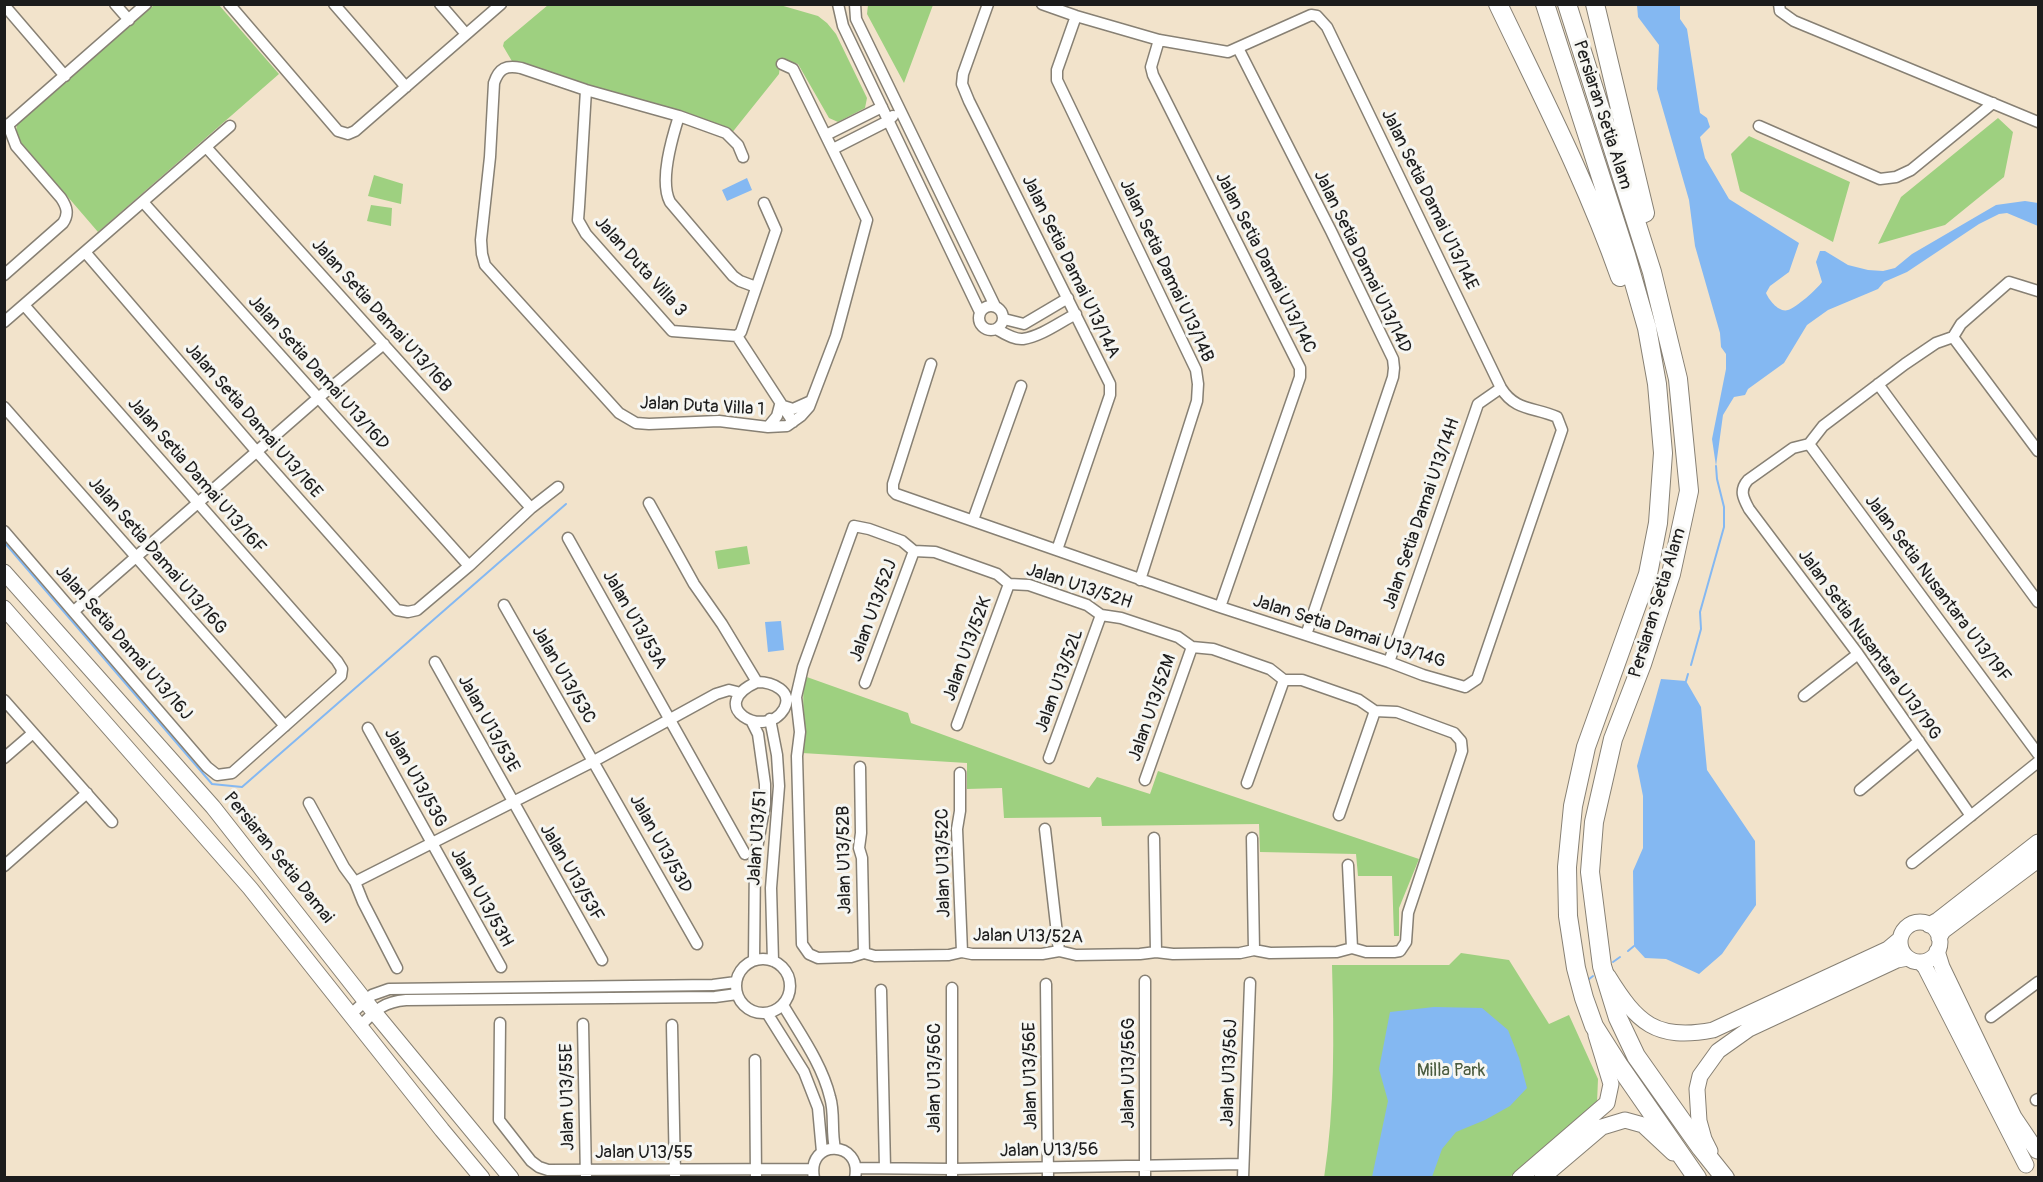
<!DOCTYPE html>
<html>
<head>
<meta charset="utf-8">
<style>
  body { margin:0 }
  #map { position:relative; width:2043px; height:1182px; overflow:hidden; background:#f2e3cb; font-family:Pangolin,sans-serif }
  canvas { display:block }
  .frame { position:absolute; inset:0; border:6px solid #1c1c1c; pointer-events:none }
</style>
</head>
<body>
<div id="map">
<canvas width="2043" height="1182"></canvas>
<div class="frame"></div>
</div>
<script>
const ctx = document.querySelector('canvas').getContext('2d');
ctx.lineJoin = 'round';
function fillPath(path, color) {
  ctx.fillStyle = color;
  ctx.fill(path, 'evenodd');
}
function stroke(path, color, width, dash) {
  ctx.strokeStyle = color;
  ctx.lineWidth = width;
  ctx.lineCap = dash ? 'butt' : 'round';
  ctx.setLineDash(dash || []);
  ctx.stroke(path);
}
function label(font, color, halo, rows, align = 'center') {
  ctx.font = font + ' Pangolin,sans-serif';
  ctx.lineWidth = 6;
  ctx.setLineDash([]);
  ctx.textBaseline = 'middle';
  ctx.strokeStyle = halo;
  ctx.fillStyle = color;
  for (const [text, x, y, turn = 0] of rows) {
    ctx.save();
    ctx.translate(x, y);
    ctx.rotate((+turn || 0) * Math.PI / 180);
    ctx.textAlign = isNaN(turn) ? turn : align;
    if (halo) ctx.strokeText(text, 0, 0);
    ctx.fillText(text, 0, 0);
    ctx.restore();
  }
}
fillPath(new Path2D(`
  M154 5H219L279 74 98 232 18 139 16 131 17 124Z
  M548 5H780L818 16 827 23 836 34 867 98 865 108 838 122 829 118 798 64 781 59 779 74 731 134 513 63 503 46 504 42Z
  M868 5H933L904 83 867 14Z
  M1998 118 2013 132 2004 177 1945 225 1878 244 1901 197Z
  M1749 136 1850 182 1833 242 1740 191 1731 154Z
  M374 175 403 184 401 204 368 196Z
  M371 205 392 208 391 226 367 221Z
  M747 546 750 564 718 569 715 551Z
  M804 676 908 713 911 723 1089 788 1097 777 1150 794 1158 771 1419 859 1399 908V936H1394L1392 876H1358L1356 854 1260 852 1259 824 1102 826 1101 817 1004 818 1002 788 967 789V763L802 753C805 727 802 702 804 676Z
  M1461 953 1509 960 1549 1024 1569 1015 1598 1079 1597 1103 1510 1177 1324 1178C1335 1107 1334 1037 1332 965H1449Z`), '#9ed080');
fillPath(new Path2D(`
  M1637 5H1680V19L1687 29 1700 113 1707 118 1710 127 1700 137 1705 158 1729 199 1799 243 1789 272 1770 286 1766 293C1769 300 1779 313 1788 310 1796 308 1817 289 1822 282L1816 262 1820 251H1825L1848 265 1868 270 1883 271 1895 268 1912 254 1996 205 2025 201 2038 203V226L2007 213 1999 214 1979 224 1907 272 1884 282 1878 289 1828 310 1807 325 1784 363 1748 389 1745 395 1734 397 1723 415 1716 466 1712 439 1726 369V354L1721 347 1720 333 1695 246 1689 200 1657 89 1659 45 1638 17Z
  M747 178 752 190 727 201 722 190Z
  M781 621 784 650 768 652 765 622Z
  M1661 679 1686 681 1701 707 1707 770 1755 841 1756 905 1722 954 1699 974 1666 959 1645 958 1634 946 1633 871 1643 848V796L1637 766Z
  M1434 1007 1482 1008 1508 1030 1519 1058 1527 1088 1510 1106 1485 1120 1456 1132 1442 1149 1432 1177H1372L1388 1101 1379 1069 1390 1012Z`), '#84b8f2');
stroke(new Path2D(`
  M4 542 212 784 242 787 566 504
  M1691 665 1701 629 1700 612 1724 527V507L1717 479 1716 466
  M1686 681 1688 674
  M1628 951 1634 946
  M1613 962 1620 957
  M1588 980 1593 976`), '#84b8f2', 2);
const street = new Path2D(`
  M115 4 129 20
  M229 4 338 131 348 134 355 131 501 4
  M334 4 406 87
  M440 4 466 34
  M838 4 843 26 980 312
  M855 4 856 19 995 306
  M988 4 963 74 962 84 969 101 1110 384V395L1057 550
  M1779 4 1780 11 1794 21 2038 122
  M4 5 65 76
  M1076 16 1057 70V80L1196 370 1198 384 1197 401 1140 580
  M1159 40 1151 67 1153 75 1300 368V377L1220 607
  M1238 48 1331 231 1393 359 1394 368 1393 377 1306 635
  M586 90 579 207 578 220 586 234 672 331 737 336
  M679 116C672 138 659 181 670 202L733 276 740 281 756 287
  M4 124 8 125 16 146 61 198C67 207 69 214 63 223L4 275
  M8 125 146 4
  M1759 126 1880 179 1896 177 1911 170 1993 103
  M826 135 882 107
  M206 147 531 508
  M833 149 888 121 893 116
  M743 157 738 145 726 133 679 116 586 90 521 68C506 65 499 68 494 83L490 157 481 240 482 254 485 265 619 413 636 423 649 424 719 421 768 427 787 426 801 416 809 407 836 336 867 220 793 69 782 64
  M143 202 469 566
  M85 252 257 452 397 610 408 612 417 610 469 566 531 508 558 487
  M979 318a12 12 0 1 1 24 0a12 12 0 1 1-24 0Z
  M1004 319 1024 324 1068 298
  M4 322 230 126
  M996 329C1004 333 1014 340 1023 339 1042 336 1060 322 1076 314
  M737 336 741 332 776 230 764 203
  M737 336 793 422
  M1953 337 2038 451
  M931 364 893 484V491L896 494 1220 607 1389 662 1423 675 1465 687 1477 679 1562 430 1557 417C1534 407 1515 411 1501 388L1327 27 1317 16 1311 15 1228 52 1159 40 1076 16 1042 4
  M1878 384 2038 602
  M4 407 285 726
  M768 427 777 416 780 405 793 409 811 401
  M1809 444 2038 754
  M649 503 694 584 722 624 757 682
  M973 520 1021 386
  M854 526 869 529 902 541 914 551 935 552 997 574 1009 584 1029 585 1087 605 1101 615 1121 618 1178 637 1192 647 1213 649 1270 669 1284 680H1302L1359 700 1375 711 1397 712 1454 733 1461 741 1462 751 1408 913 1406 942 1400 951 1394 952H1366L1352 948 1337 952 1270 953 1254 950 1240 953 1173 954 1156 952 1140 954 1076 955 1059 951 1042 954H972L962 952 949 955 875 956 864 953 851 957 818 958 809 954 802 944 797 756 800 732 796 697 803 667Z
  M4 531 207 767 217 775 232 773 341 676 342 669 337 661 24 305
  M568 538 745 854
  M504 605 697 944
  M74 611 318 398 384 344
  M435 662 602 960
  M1389 662 1478 404 1501 388
  M757 682C772 682 794 691 784 709 765 741 704 706 757 682Z
  M865 683 914 551
  M1804 696 1858 654
  M4 700 112 822
  M770 719 777 755 779 786 771 888 773 961
  M752 722 758 734 765 784V804L755 859 754 960
  M957 725 1009 584
  M368 728 501 967
  M4 758 33 733
  M1049 758 1101 615
  M860 767 861 833 859 848 862 858 864 953
  M960 773V811L957 829 962 952
  M1145 780 1192 647
  M1247 783 1284 680
  M1860 790 1919 741
  M309 803 344 867 355 882 363 902 397 968
  M1339 815 1375 711
  M1971 816 1858 654 1749 509C1743 498 1739 490 1748 480L1793 448 1809 444 1823 426 1905 364 1936 343 1953 337 1961 324 2009 282 2038 291
  M1045 829 1059 951
  M1154 838 1156 952
  M1252 838 1254 950
  M1912 863 2038 762
  M1348 865 1352 948
  M4 866 87 793
  M355 882 594 761 716 694 729 690 737 692 738 695
  M736 986a27 27 0 1 1 54 0a27 27 0 1 1-54 0Z
  M1046 984 1048 1178
  M952 988V1178
  M881 990 885 1168
  M783 1005C800 1034 822 1064 830 1097 835 1113 831 1131 835 1148
  M767 1013 804 1072 818 1108 822 1152
  M350 1015 372 995 389 989 713 985 736 982
  M1991 1017 2038 982
  M500 1023 499 1120 531 1161 539 1167 548 1170 812 1169
  M583 1024 586 1178
  M672 1025 675 1175
  M360 1026C376 1010 383 1002 406 1000L715 997 737 994
  M755 1060 756 1178
  M2036 1100 2038 1099
  M856 1168 952 1169 1243 1164
  M814 1178C806 1138 863 1140 855 1178
  M1145 1178V981
  M1243 1178 1250 983`);
const secondary = new Path2D(`
  M4 572 213 807 374 1012 511 1178
  M4 608 250 888 442 1130 482 1178
  M1900 942a20 20 0 1 1 40 0a20 20 0 1 1-40 0Z
  M1929 925 1938 920 2038 842
  M1939 938 1943 931 2038 860
  M1937 951 1942 967 2014 1117 2037 1151
  M1920 962 1925 967 2026 1165
  M1608 976C1637 1023 1656 1041 1713 1030L1888 949 1900 939
  M1710 1151 1704 1139 1699 1121 1697 1089 1700 1076 1718 1051 1749 1029 1897 960 1908 958
  M1520 1178 1607 1103 1611 1084 1596 1035
  M1542 1178 1602 1127 1625 1120 1643 1125 1673 1153`);
const highway = new Path2D(`
  M1498 4C1541 94 1587 183 1620 277
  M1545 4 1626 255 1647 328 1657 384 1663 453 1658 523 1648 574 1586 747 1573 806 1567 867 1568 916 1576 968 1584 998 1594 1026 1620 1067 1697 1178
  M1567 4 1652 272 1678 379 1689 491 1671 574 1642 664 1613 739 1594 822 1590 872 1602 966 1618 1018 1636 1056 1701 1148 1725 1178
  M1595 4 1645 213`);
stroke(street, '#878074', 13);
stroke(secondary, '#878074', 17);
stroke(highway, '#878074', 20);
stroke(street, '#fff', 10);
stroke(secondary, '#fff', 15);
stroke(highway, '#fff', 18);
label('18px', '#1c1c1c', '#f6f6f2', [
  ["Persiaran Setia Alam",1602,115,72],
  ["Jalan Setia Damai U13/14E",1429,200,64],
  ["Jalan Setia Damai U13/14D",1362,262,64],
  ["Jalan Setia Damai U13/14C",1265,263,63],
  ["Jalan Duta Villa 3",640,267,48],
  ["Jalan Setia Damai U13/14A",1070,267,64],
  ["Jalan Setia Damai U13/14B",1166,271,65],
  ["Jalan Setia Damai U13/16B",381,316,48],
  ["Jalan Setia Damai U13/16D",318,373,48],
  ["Jalan Duta Villa 1",702,407,3],
  ["Jalan Setia Damai U13/16E",253,421,49],
  ["Jalan Setia Damai U13/16F",196,476,49],
  ["Jalan Setia Damai U13/14H",1422,514,-71],
  ["Jalan Setia Damai U13/16G",157,556,49],
  ["Jalan U13/52H",1079,587,18],
  ["Jalan Setia Nusantara U13/19F",1937,589,53],
  ["Persiaran Setia Alam",1658,603,-73],
  ["Jalan U13/52J",874,611,-70],
  ["Jalan U13/53A",634,620,60],
  ["Jalan Setia Damai U13/14G",1349,632,18],
  ["Jalan Setia Damai U13/16J",123,643,49],
  ["Jalan Setia Nusantara U13/19G",1869,645,54],
  ["Jalan U13/52K",968,649,-70],
  ["Jalan U13/53C",563,675,60],
  ["Jalan U13/52L",1060,681,-70],
  ["Jalan U13/52M",1153,708,-71],
  ["Jalan U13/53E",488,724,61],
  ["Jalan U13/53G",415,778,61],
  ["Jalan U13/51",758,838,-86],
  ["Jalan U13/53D",660,844,61],
  ["Persiaran Setia Damai",278,858,51],
  ["Jalan U13/52B",845,860,-91],
  ["Jalan U13/52C",944,863,-91],
  ["Jalan U13/53F",571,873,60],
  ["Jalan U13/53H",481,898,61],
  ["Jalan U13/52A",1028,937,1],
  ["Jalan U13/56G",1129,1073,-90],
  ["Jalan U13/56J",1230,1073,-88],
  ["Jalan U13/56E",1031,1076,-91],
  ["Jalan U13/56C",935,1078,-90],
  ["Jalan U13/55E",568,1097,-91],
  ["Jalan U13/56",1049,1151,-1],
  ["Jalan U13/55",644,1153]
]);
label('18px', '#4a5b3f', '#f6f6f2', [
  ["Milla Park",1451,1071]
]);
</script>
</body>
</html>
